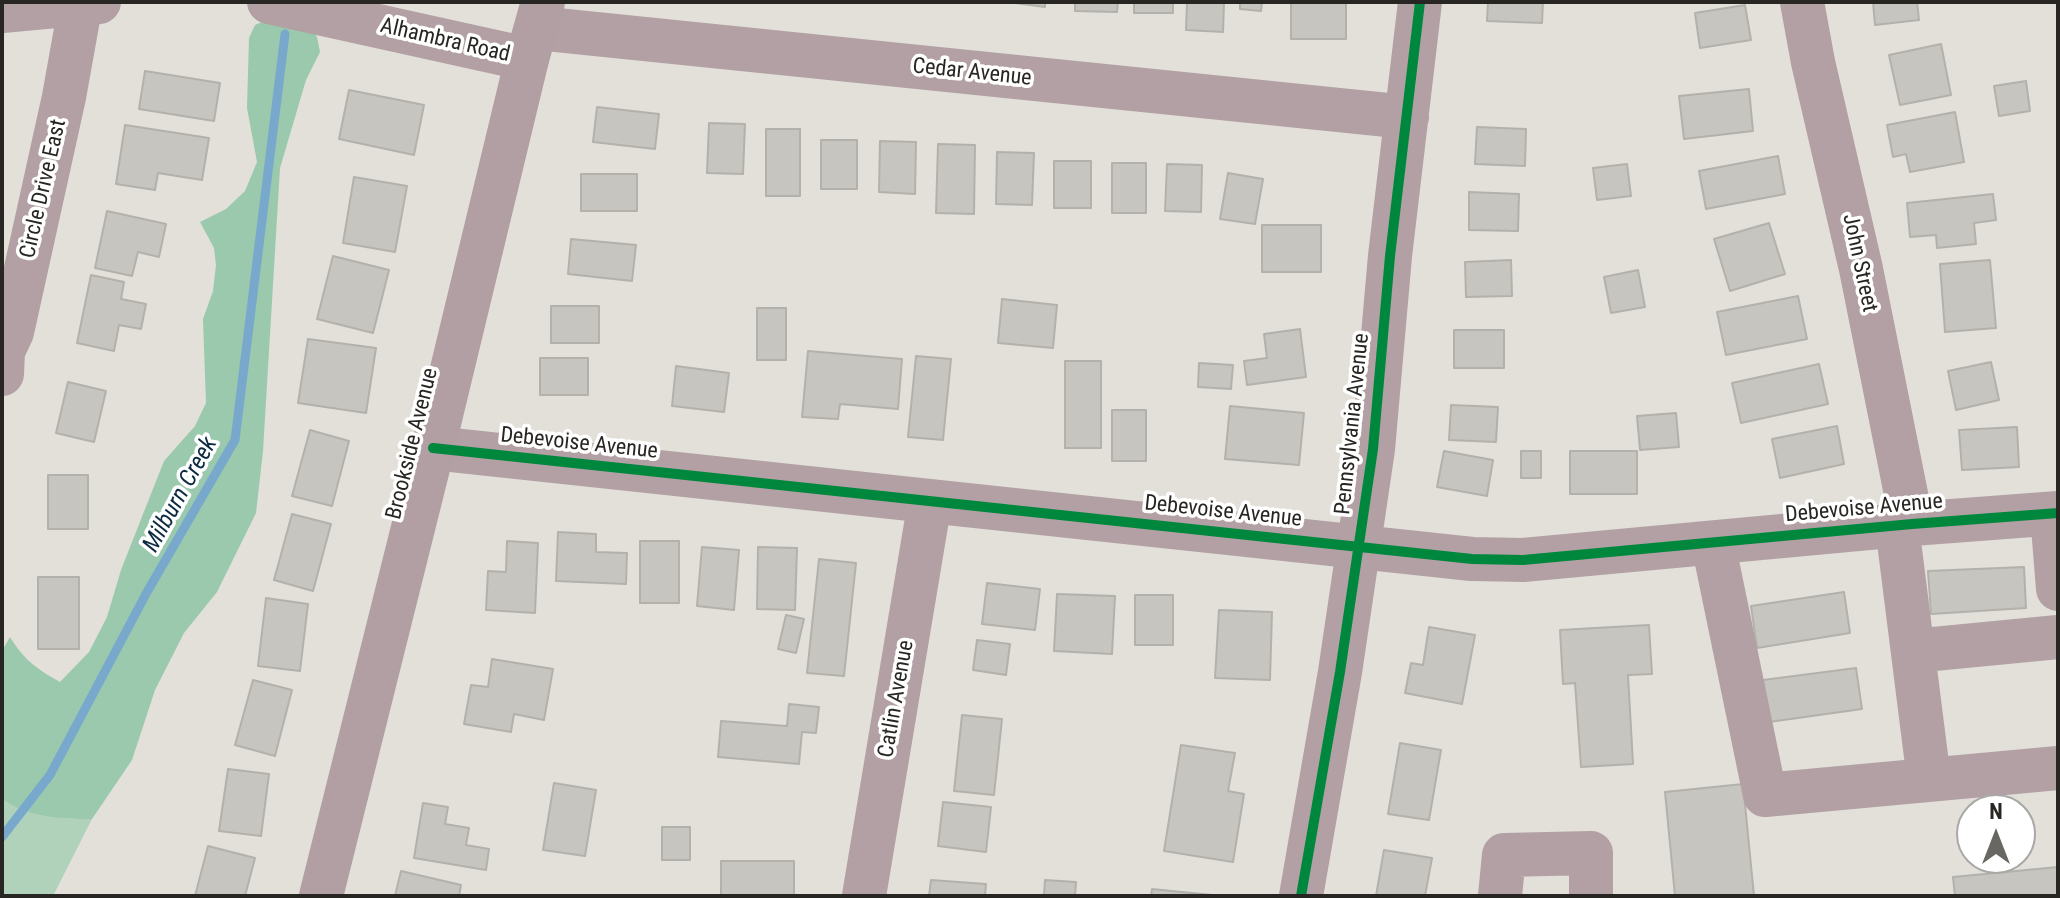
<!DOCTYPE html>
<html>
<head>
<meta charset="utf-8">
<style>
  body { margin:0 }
  #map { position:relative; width:2060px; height:898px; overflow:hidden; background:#e2e0d9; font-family:"Roboto Condensed",sans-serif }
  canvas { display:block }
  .frame { position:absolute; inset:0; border:4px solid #282622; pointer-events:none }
  .north { position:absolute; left:1956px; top:794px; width:80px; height:80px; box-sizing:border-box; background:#fff; border:2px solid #a9a8a7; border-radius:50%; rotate:0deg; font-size:22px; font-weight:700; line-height:32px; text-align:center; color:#282622 }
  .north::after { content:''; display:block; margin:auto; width:28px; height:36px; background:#696762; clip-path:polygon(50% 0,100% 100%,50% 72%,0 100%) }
</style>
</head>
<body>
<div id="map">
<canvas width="2060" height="898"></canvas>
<div class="frame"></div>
<div class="north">N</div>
</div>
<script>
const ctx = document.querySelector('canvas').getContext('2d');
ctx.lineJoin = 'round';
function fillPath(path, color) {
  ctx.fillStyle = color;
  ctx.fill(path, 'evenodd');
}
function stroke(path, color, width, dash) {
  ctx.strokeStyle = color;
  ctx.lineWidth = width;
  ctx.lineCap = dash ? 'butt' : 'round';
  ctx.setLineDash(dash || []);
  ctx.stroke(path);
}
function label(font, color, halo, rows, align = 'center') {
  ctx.font = font + ' "Roboto Condensed",sans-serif';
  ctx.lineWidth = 7;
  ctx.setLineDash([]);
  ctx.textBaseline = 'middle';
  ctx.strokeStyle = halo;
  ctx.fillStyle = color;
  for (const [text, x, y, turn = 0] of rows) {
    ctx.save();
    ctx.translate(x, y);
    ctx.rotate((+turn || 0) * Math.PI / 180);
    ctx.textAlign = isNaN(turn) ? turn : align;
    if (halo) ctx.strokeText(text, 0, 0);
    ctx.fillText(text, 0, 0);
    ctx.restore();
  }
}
fillPath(new Path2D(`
  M2 799C28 818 61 819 92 819L53 896H2Z`), '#b0d2bb');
fillPath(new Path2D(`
  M275 16 307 20 317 37 320 52 306 80 280 168 263 451 256 513 217 592 184 633 155 690 132 760 92 819C61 819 28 818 2 799V651L10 637C24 660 37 669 60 682L89 652 107 617 121 570 164 461 195 426 206 403 203 319 213 291 216 265 214 248 200 222 226 209 245 191 257 162 247 108 249 38 255 25Z`), '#9ac9ad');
stroke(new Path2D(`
  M2 837 50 775 147 592 235 440 285 34`), '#78a9cd', 9);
const building = new Path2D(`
  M1008 2H1045V7Z
  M1075 2H1118L1117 12 1075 11Z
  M1134 2H1173V13H1134Z
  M1187 2H1224L1223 32 1186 30Z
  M1240 2H1262L1261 11 1240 9Z
  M1291 2H1346V39H1291Z
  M1488 2H1543L1542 23 1487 21Z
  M1873 2H1917L1919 20 1875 25Z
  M1745 5 1751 40 1700 48 1695 13Z
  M1941 44 1951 95 1900 105 1889 55Z
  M145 71 220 83 214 121 139 109Z
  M2026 81 2030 111 1999 116 1994 86Z
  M1749 89 1753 131 1684 139 1679 96Z
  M349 90 424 105 414 155 339 139Z
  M597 107 659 114 655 149 593 142Z
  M1955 112 1964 162 1910 172 1906 154 1893 157 1887 125Z
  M709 123 745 124 743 174 707 173Z
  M125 125 209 138 202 180 158 173 155 190 116 184Z
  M1477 127 1526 129 1525 166 1475 164Z
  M766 129H800V196H766Z
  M821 140H857V189H821Z
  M880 141 916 142 915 194 879 192Z
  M938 144 975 145 974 214 936 213Z
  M997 152 1034 153 1032 205 996 204Z
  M1778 156 1785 194 1706 209 1699 171Z
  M1054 161H1091V208H1054Z
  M1112 163H1146V213H1112Z
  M1167 164 1202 165 1201 212 1165 211Z
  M1627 164 1631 196 1597 200 1593 168Z
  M1228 173 1263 179 1255 224 1220 219Z
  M581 174H637V211H581Z
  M354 177 407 186 395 252 343 243Z
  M1469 192 1519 194 1518 231 1469 230Z
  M1993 194 1996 220 1974 223 1976 244 1937 248 1936 235 1910 237 1907 203Z
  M107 211 166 224 159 257 138 252 132 276 95 268Z
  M1769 223 1785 274 1730 291 1714 239Z
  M1262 225H1321V272H1262Z
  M571 239 636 245 632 281 568 274Z
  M333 256 389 270 373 333 317 319Z
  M1511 260 1512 296 1466 297 1465 262Z
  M1990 260 1996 328 1945 332 1940 264Z
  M1638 270 1645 307 1611 313 1604 277Z
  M91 275 124 282 121 299 146 304 141 329 119 325 114 351 77 343Z
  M1798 296 1807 339 1726 355 1717 312Z
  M1002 299 1057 305 1053 348 998 343Z
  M551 306H599V343H551Z
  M757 308H786V360H757Z
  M1300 329 1306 377 1247 385 1244 361 1267 358 1264 334Z
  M1454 330H1504V368H1454Z
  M308 339 376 348 366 413 298 403Z
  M808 351 902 359 898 409 840 404 838 419 802 417Z
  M916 356 951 359 943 440 908 437Z
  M540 358H588V395H540Z
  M1065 361H1101V448H1065Z
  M1991 362 1999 400 1956 410 1948 371Z
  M1199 363 1233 365 1231 389 1198 387Z
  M1819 364 1828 404 1741 423 1732 383Z
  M676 366 729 373 724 412 672 406Z
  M68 382 106 391 94 442 56 433Z
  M1451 405 1498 407 1496 442 1449 440Z
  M1230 406 1304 413 1299 465 1225 459Z
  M1112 410H1146V461H1112Z
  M1676 413 1679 447 1640 450 1637 416Z
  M1837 426 1844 464 1780 478 1772 439Z
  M2017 427 2019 467 1962 470 1959 430Z
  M310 430 349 441 332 506 292 496Z
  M1444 451 1493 460 1487 496 1437 487Z
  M1521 451H1541V478H1521Z
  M1570 451H1637V494H1570Z
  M48 475H88V529H48Z
  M292 514 331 524 313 591 274 580Z
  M558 532 596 534V552L627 553 626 584 556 581Z
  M507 541 538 543 535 613 486 610 488 571 506 572Z
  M640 541H679V603H640Z
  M702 547 739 550 734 610 697 606Z
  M758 547 797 548 795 610 757 609Z
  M819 559 856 563 844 676 807 673Z
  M2024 567 2026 608 1931 614 1928 571Z
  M38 577H79V649H38Z
  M987 583 1040 589 1035 630 982 624Z
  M1844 592 1850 633 1757 648 1751 606Z
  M1057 594 1115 596 1112 654 1054 651Z
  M1135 595H1173V645H1135Z
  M266 598 308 604 300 671 258 666Z
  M1219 610 1272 612 1270 680 1215 678Z
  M786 615 804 619 796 653 778 649Z
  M1649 625 1652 674 1628 675 1633 764 1581 767 1575 683 1563 684 1560 630Z
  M1429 627 1475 635 1462 704 1405 693 1411 663 1423 665Z
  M977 640 1010 644 1006 675 973 670Z
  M492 659 553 669 544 720 514 714 511 732 464 724 471 685 488 687Z
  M1856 668 1862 709 1769 722 1763 680Z
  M253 680 292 690 275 756 235 745Z
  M789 704 819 707 816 733 802 732 799 764 718 757 721 721 787 726Z
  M962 715 1002 719 994 795 954 791Z
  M1400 743 1441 750 1429 820 1388 814Z
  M1181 745 1235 753 1228 791 1244 794 1233 862 1164 851Z
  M228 769 269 774 261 836 219 831Z
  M554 783 596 790 585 856 543 850Z
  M1743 784 1754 896H1675L1665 792Z
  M943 802 991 807 986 852 938 846Z
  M423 803 448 807 445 824 469 828 466 845 489 849 486 870 414 858Z
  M662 827H690V860H662Z
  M208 846 255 858 245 896H195Z
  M1384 850 1432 858 1425 896H1376Z
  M721 861H794V896H721Z
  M2058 867V896H1955L1953 877Z
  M401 871 461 885 459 896H395Z
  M931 880 986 884 985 896H929Z
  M1045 880 1076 882 1075 896H1044Z
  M1152 889 1222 896H1151Z`);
fillPath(building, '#c7c5c0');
stroke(building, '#b3b1ac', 2);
stroke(new Path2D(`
  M269 2 527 59
  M1802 2 1813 62 1861 269 1912 524
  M2 11 99 2
  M537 28 1407 117
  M2 374 3 351 12 332 64 97 81 2
  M433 448 1472 559 1523 560 1912 524 2058 513
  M2052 514 2058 589
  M1897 526 1929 780
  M1713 543 1765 795 2058 768
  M1913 651 2058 637
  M864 896 930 501
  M1301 896 1340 672 1373 449 1390 256 1420 2
  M1500 896 1504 855 1591 853V896`), '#b2a0a4', 44);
stroke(new Path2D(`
  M321 896 433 448 527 59 543 2`), '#b29fa3', 44);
stroke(new Path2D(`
  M433 448 1472 559 1523 560 1912 524 2058 513
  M1301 896 1340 672 1373 449 1390 256 1420 2`), '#00873e', 10);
label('22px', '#282622', '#fff', [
  ["Alhambra Road",445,41,13],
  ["Cedar Avenue",972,73,6],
  ["Circle Drive East",44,189,-77],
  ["John Street",1859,263,78],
  ["Pennsylvania Avenue",1353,424,-84],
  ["Brookside Avenue",413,444,-76],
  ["Debevoise Avenue",579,444,6],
  ["Debevoise Avenue",1864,509,-5],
  ["Debevoise Avenue",1223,512,6],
  ["Catlin Avenue",897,699,-80]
]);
label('italic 24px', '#0c2b42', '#fff', [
  ["Milburn Creek",181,495,-61]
]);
</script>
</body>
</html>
